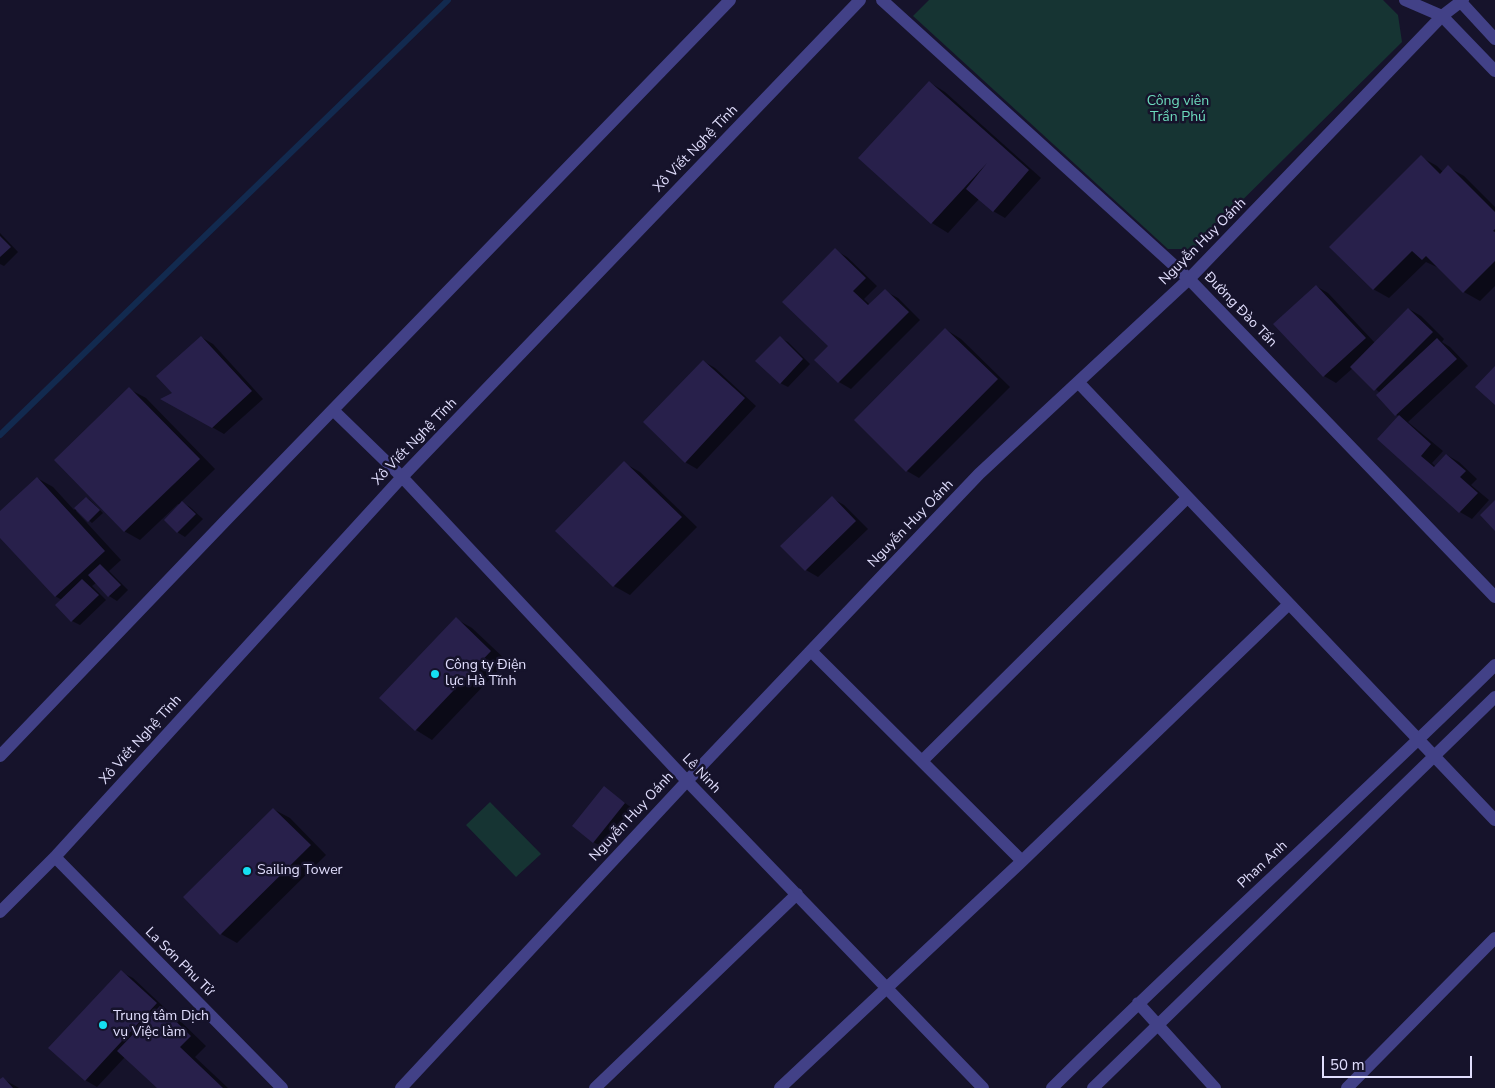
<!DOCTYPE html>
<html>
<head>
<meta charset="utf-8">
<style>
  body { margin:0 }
  #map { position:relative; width:1495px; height:1088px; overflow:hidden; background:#16132b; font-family:"Nunito Sans",sans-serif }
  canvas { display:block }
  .scale { position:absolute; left:1322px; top:1056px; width:150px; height:22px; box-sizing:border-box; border:2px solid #e1defd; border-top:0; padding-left:6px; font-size:15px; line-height:18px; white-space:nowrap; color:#e1defd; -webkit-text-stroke:4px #16132b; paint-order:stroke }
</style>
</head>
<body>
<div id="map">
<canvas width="1495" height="1088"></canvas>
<div class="scale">50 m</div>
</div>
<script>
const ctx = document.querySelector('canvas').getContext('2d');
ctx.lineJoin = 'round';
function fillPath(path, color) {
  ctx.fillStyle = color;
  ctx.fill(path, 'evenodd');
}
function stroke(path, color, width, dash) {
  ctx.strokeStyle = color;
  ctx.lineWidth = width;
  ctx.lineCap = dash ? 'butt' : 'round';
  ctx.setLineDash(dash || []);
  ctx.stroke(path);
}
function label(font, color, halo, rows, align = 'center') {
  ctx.font = font + ' "Nunito Sans",sans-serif';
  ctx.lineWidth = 5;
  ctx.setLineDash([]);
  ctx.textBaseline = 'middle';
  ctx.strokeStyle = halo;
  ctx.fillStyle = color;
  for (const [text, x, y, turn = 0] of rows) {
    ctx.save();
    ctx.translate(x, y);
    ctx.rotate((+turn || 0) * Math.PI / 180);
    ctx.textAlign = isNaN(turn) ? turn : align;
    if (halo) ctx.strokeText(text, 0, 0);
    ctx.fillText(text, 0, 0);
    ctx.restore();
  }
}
fillPath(new Path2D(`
  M929 0H1383L1398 15 1402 42 1193 249H1168L913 16Z
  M490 802 541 854 516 877 466 825Z`), '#163433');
fillPath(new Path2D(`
  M929 82 945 92 1041 178 1005 218 993 211 979 199 948 233 932 223 860 158Z
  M1421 157 1437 166 1443 172 1448 167 1464 176 1495 207V286L1480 301 1464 292 1439 268 1426 262 1389 298 1373 289Z
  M0 233 18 252 4 266 0 264Z
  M835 250 847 257 877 286 864 299 871 306 885 291 898 298 920 320 851 389 839 382 830 346Z
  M1316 286 1328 293 1375 343 1409 309 1421 316 1444 339 1442 342 1450 347 1468 366 1408 422 1443 451 1432 463 1436 467 1447 455 1459 462 1477 479 1471 485 1489 500 1472 519 1460 512 1378 439 1399 417 1378 395 1380 393 1353 368 1336 383 1324 376 1275 324Z
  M945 329 961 339 1010 387 919 478 907 471 855 420Z
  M201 337 213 344 263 399 224 434 163 399 174 393Z
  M780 338 788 342 810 364 788 387 780 383Z
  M703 361 715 368 756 406 697 469 685 462Z
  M129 389 146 398 215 469 181 502 190 507 203 519 185 537 177 532 180 505 178 504 140 540 124 531Z
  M624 463 640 472 697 527 630 595 614 586Z
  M37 478 53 487 74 510 87 498 90 500 103 513 92 523 77 510 76 511 121 560 109 571 128 590 117 601 109 596 96 583 92 586 106 600 80 625 72 621 62 600 55 596 0 536V512Z
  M832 498 844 505 868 529 818 577 806 570Z
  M456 619 472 628 507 661 432 740 416 730 381 698Z
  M604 788 632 808 601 846 593 842Z
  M273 809 290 818 326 855 237 943 221 934Z
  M121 972 133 978 168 1011 167 1012 176 1017 206 1046 195 1057 228 1088H159L125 1057 97 1087 85 1080Z
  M3 1079 19 1088H0V1081Z`), '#0007');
stroke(new Path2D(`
  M0 435 448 0`), '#122a4f', 6);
fillPath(new Path2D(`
  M929 81 1029 170 993 212 966 189 987 163 931 224 858 158Z
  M1421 155 1440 174 1448 165 1495 212V229L1493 231 1495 232V261L1463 293 1426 256 1422 260 1412 251 1373 290 1329 247Z
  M0 236 11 247 0 257Z
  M835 248 866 278 853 291 868 305 885 289 909 312 838 383 814 360 828 346 782 302Z
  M1316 285 1366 338 1323 377 1273 324Z
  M1408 308 1433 332 1374 391 1350 367Z
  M945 328 998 379 906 472 854 420Z
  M201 336 252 391 212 428 160 399 172 393 156 376Z
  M780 336 803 359 780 384 755 361Z
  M1437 338 1457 359 1395 416 1376 395Z
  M703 360 745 398 685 463 643 422Z
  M1495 366V405L1475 387Z
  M129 387 200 459 124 532 54 460Z
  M1399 415 1431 444 1421 456 1434 467 1446 454 1466 471 1460 477 1478 493 1459 513 1377 439Z
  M624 461 682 517 613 587 555 531Z
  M37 477 105 551 55 597 0 538V511Z
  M832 496 856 521 805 571 780 546Z
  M86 497 100 510 88 522 74 508Z
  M1495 500V531L1480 515Z
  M182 501 196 514 177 533 164 520Z
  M100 564 121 585 108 597 88 575Z
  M82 579 99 595 71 622 55 605Z
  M456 617 491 651 415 731 379 698Z
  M604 786 625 803 593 843 572 826Z
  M273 808 311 845 220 935 183 897Z
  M121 970 157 1003 85 1081 48 1048Z
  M160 1006 191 1036 180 1047 223 1088H157L117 1051Z
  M3 1077 13 1088H0V1079Z`), '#28204b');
stroke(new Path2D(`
  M882 0 1189 279 1495 597
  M1405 0 1442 16 1495 71
  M1459 0 1495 39
  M1078 382 1495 820
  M333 410 402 477 687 781 983 1088
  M811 651 1022 861
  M0 756 228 518 730 0
  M922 761 1187 498
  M55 857 282 1088
  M0 912 55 857 402 477 860 0
  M1138 1003 1215 1088
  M401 1088 687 781 979 474 1189 279 1442 16 1463 0
  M595 1088 797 894
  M780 1088 1019 864 1289 604
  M1052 1088C1197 944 1350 808 1495 665
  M1093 1088 1495 697
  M1347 1088 1495 938`), '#424187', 12);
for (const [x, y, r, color] of [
  [435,674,5,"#15dff2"],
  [247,871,5,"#15dff2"],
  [103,1025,5,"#15dff2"]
]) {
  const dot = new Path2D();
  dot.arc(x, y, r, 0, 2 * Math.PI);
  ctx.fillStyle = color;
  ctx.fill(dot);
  stroke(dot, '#16132b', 2);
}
label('14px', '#6ddbbd', '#16132b', [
  ["Công viên",1178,102],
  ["Trần Phú",1178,118]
]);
label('14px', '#e1defd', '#16132b', [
  ["Xô Viết Nghệ Tĩnh",696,149,-46],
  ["Nguyễn Huy Oánh",1203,242,-45],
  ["Đường Đào Tấn",1240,310,46],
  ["Xô Viết Nghệ Tĩnh",415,442,-46],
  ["Nguyễn Huy Oánh",911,524,-46],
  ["Xô Viết Nghệ Tĩnh",141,740,-48],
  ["Lê Ninh",701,774,46],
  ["Nguyễn Huy Oánh",632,817,-47],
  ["Phan Anh",1263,865,-43],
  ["La Sơn Phu Tử",179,962,45]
]);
label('14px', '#e1defd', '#16132b', [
  ["Công ty Điện",445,666],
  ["lực Hà Tĩnh",445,682],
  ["Sailing Tower",257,871],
  ["Trung tâm Dịch",113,1017],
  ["vụ Việc làm",113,1033]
], 'left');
</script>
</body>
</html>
